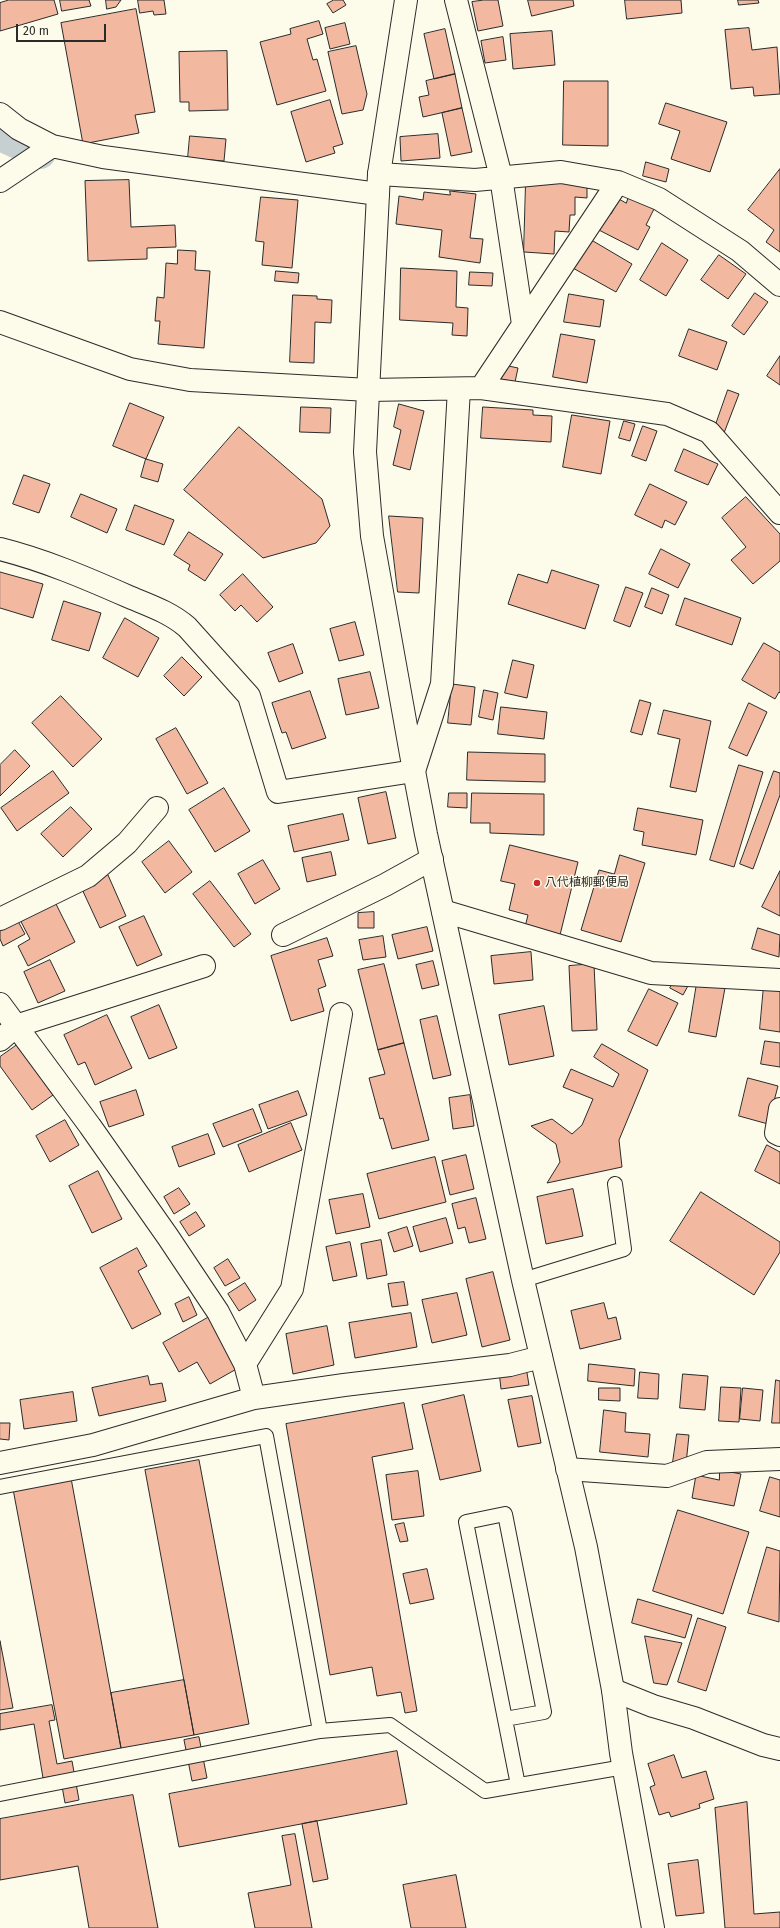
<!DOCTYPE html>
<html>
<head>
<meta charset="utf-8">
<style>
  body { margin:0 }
  #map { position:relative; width:780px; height:1928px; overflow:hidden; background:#fdfbea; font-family:"Fira Sans",sans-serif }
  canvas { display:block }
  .scale { position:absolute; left:16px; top:24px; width:90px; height:18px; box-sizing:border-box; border:2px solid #2b2b2b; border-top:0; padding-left:5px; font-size:12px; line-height:14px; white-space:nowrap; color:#2b2b2b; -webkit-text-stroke:3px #fdfbea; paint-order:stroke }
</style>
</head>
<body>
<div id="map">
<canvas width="780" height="1928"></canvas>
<div class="scale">20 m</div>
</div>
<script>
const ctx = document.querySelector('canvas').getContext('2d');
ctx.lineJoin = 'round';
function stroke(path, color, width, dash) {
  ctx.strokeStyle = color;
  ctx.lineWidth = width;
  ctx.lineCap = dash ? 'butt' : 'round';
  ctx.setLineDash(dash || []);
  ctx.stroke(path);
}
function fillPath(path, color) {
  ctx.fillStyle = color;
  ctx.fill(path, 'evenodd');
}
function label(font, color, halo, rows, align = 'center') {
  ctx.font = font + ' "Fira Sans","Noto Sans JP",sans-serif';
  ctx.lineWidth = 3;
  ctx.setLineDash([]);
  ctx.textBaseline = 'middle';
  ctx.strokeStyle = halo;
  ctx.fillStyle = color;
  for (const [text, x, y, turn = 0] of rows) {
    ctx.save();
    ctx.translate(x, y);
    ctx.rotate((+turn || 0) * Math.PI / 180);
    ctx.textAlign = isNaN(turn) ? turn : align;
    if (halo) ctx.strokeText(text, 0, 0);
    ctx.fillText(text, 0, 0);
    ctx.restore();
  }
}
stroke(new Path2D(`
  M0 135 40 153`), '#c7d0d0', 32);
const building = new Path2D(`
  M9 0H54L58 14 0 31V3Z
  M60 0H89L91 6 62 11Z
  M106 0H121L116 7 107 9Z
  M138 0H164L166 14 154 15 153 11 140 13Z
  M334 0H343L346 5 333 13 327 4Z
  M484 0H498L503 26 478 31 472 2Z
  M528 0H573L574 6 532 16Z
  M625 0H681L682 13 627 19Z
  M738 0H758L759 3 739 5Z
  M136 9 155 112 135 115 139 133 83 144 61 23Z
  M319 21 323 34 307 39 313 60 317 59 326 91 277 105 260 42 291 34 290 29Z
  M345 23 350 44 330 49 325 28Z
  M749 28 752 50 777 47 780 94 754 96 753 87 731 89 725 30Z
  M445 29 455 74 434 79 424 34Z
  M552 31 555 65 513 69 510 34Z
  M503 37 506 60 485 63 481 41Z
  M356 46 367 94 363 110 342 114 328 52Z
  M227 51 228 110 189 111V102H180L179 52Z
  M455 74 462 108 423 117 419 97 429 95 426 81Z
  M564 81H608V146L563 145Z
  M330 100 343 144 333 147 335 153 306 162 291 112Z
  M666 103 727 122 710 172 671 159 680 131 659 124Z
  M462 108 472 152 451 156 442 113Z
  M438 134 440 158 401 161 400 137Z
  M190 136 226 139 224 161 188 158Z
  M646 162 669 169 666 182 643 176Z
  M780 169V252L766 242 774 230 748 210Z
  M129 180 131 227 175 225 176 247 147 248V259L88 261 85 181Z
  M526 181 587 184V198L575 197V215H570L569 232 555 231 554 254 524 252Z
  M450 191 476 194 470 238 483 239 480 263 439 257 442 230 396 224 399 196 423 200 424 192 450 195Z
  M629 196 654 209 646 225 650 227 638 250 595 228 603 211 611 214 619 199 626 203Z
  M261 197 298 200 292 268 262 265 264 242 256 241Z
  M588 238 632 264 616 292 571 267Z
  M662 243 688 260 666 296 640 280Z
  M178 250 196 251 195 270 210 271 204 348 158 344 160 321H155L157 297 164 298 166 263 177 264Z
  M719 255 746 274 728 299 701 280Z
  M401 268 457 271 456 307 468 308 467 336 452 335 453 323 400 320Z
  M276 271 299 273 298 283 275 281Z
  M470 272 493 273 492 286 469 285Z
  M755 293 768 302 744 335 732 326Z
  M569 294 604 300 600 327 564 322Z
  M293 295 317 296V299L332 300 331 323 315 322 314 363 290 362Z
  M689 329 727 342 717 370 679 356Z
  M561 334 595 340 587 383 553 377Z
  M780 356V385L767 376Z
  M499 364 518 368 515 382 496 378Z
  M728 390 739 394 724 433 714 430Z
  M130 403 164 417 146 459 113 446Z
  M399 404 424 411 410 470 393 465 401 430 394 427Z
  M301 407 331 408 330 433 300 432Z
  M483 407 533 410V415L552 416 551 442 481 438Z
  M572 415 610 421 601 474 563 467Z
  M624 421 635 424 630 441 619 438Z
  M643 426 657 431 646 461 632 456Z
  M239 427 322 499 330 526 316 543 263 558 184 490Z
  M684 449 718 464 708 485 675 471Z
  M146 459 163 464 158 482 141 477Z
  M24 475 50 484 39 513 13 504Z
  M650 484 687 502 675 525 665 520 662 528 635 515Z
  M81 494 117 509 107 533 71 517Z
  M746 497 780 534V561L753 584 731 560 746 547 722 518Z
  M135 505 174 520 164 545 126 530Z
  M389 516 423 518 419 593 398 592Z
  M189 532 223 554 205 581 188 570 190 565 174 555Z
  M661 549 690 564 678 588 649 574Z
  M552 570 599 585 585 629 508 604 518 574 547 583Z
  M0 572 43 584 33 618 0 608Z
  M243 574 273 607 257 622 241 605 235 611 220 595Z
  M626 587 643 593 630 627 614 621Z
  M652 588 669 595 662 614 645 607Z
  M685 598 741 618 732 645 676 625Z
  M64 601 101 613 89 651 52 640Z
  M125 618 159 638 138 677 103 658Z
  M355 622 364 655 339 661 330 629Z
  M764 643 780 652V693L779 692 775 699 742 680Z
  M293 644 303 673 279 682 268 653Z
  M182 657 202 677 184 696 164 676Z
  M513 660 534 665 527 698 505 693Z
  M370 672 379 708 346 715 338 679Z
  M452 684 475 687 471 725 448 723Z
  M484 690 498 693 493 720 479 717Z
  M310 691 326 738 292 749 286 732 282 733 272 703Z
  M61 696 102 739 73 767 32 723Z
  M640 700 651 703 642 735 631 732Z
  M749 703 767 712 747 756 729 748Z
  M501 707 547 712 544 739 498 734Z
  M664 710 711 721 696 792 670 787 680 739 658 734Z
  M176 728 208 783 187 794 156 739Z
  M15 750 30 766 0 796V765Z
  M468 752 545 754V782L467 780Z
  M739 765 763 772 734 867 710 860Z
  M53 771 69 793 17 831 1 808Z
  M774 771 780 773V795L753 869 740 864Z
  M224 788 250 831 215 852 189 810Z
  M386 792 396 838 368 844 358 798Z
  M449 793H467V808L448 807Z
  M472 793 544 794V835L490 833V823H471Z
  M71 807 92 829 63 857 41 834Z
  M638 808 703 820 696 855 642 845 644 832 634 830Z
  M343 814 349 840 294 852 288 826Z
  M169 841 192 872 165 893 142 862Z
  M510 845 578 862 560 935 525 927 528 915 509 910 515 884 501 881Z
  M331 852 336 875 307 882 302 858Z
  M620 855 645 863 621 942 581 930 599 870 614 874Z
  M263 860 280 889 255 904 238 874Z
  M780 871V916L762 907Z
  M108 875 126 916 100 928 81 887Z
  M210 881 251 934 234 947 193 894Z
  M52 896 75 942 28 966 18 946 30 939 17 914Z
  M374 912V928H358V913Z
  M14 914 25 934 3 946 0 939V921Z
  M144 916 162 955 137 966 119 927Z
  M427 927 433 951 398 959 392 935Z
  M758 928 780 935 779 957 752 949Z
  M383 936 386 957 363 960 359 940Z
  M327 938 333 956 318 960 326 986 318 989 324 1011 291 1021 271 956Z
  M531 952 533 980 494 984 491 956Z
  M50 960 65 991 38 1003 24 972Z
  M433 961 439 985 422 989 416 965Z
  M384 964 404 1043 378 1050 358 970Z
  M594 964 597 1030 572 1031 569 966Z
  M677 977 689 984 683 995 670 988Z
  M697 983 725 988 716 1037 689 1032Z
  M764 985 780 986V1032L760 1029Z
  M649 989 678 1003 657 1046 628 1031Z
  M159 1005 177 1048 149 1059 131 1017Z
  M544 1006 554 1056 509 1065 499 1015Z
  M107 1015 132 1068 95 1085 85 1062 78 1065 64 1035Z
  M437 1016 451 1075 433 1079 420 1020Z
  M765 1041 780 1043V1067L761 1064Z
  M404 1043 429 1140 392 1149 383 1118 380 1119 369 1078 385 1074 378 1050Z
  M602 1044 648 1070 619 1140 622 1167 547 1183 560 1162 556 1144 531 1126 552 1119 572 1134 582 1125 593 1099 563 1087 571 1069 613 1087 619 1074 594 1057Z
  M17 1045 53 1095 32 1110 0 1066V1057Z
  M748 1078 778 1086 768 1124 739 1116Z
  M136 1090 144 1115 109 1127 100 1102Z
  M298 1091 307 1115 268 1129 259 1105Z
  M470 1095 474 1126 453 1129 449 1098Z
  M253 1109 262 1132 223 1147 213 1124Z
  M65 1120 79 1145 50 1162 36 1136Z
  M291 1123 302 1150 249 1172 238 1145Z
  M208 1134 215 1154 179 1167 172 1147Z
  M767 1145 780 1152V1184L755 1171Z
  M466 1155 474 1189 450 1195 442 1161Z
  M435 1157 446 1202 379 1219 367 1174Z
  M98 1171 122 1219 92 1233 69 1186Z
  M179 1188 190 1204 174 1214 164 1197Z
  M573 1189 583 1236 546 1244 537 1197Z
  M701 1192 780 1242V1252L754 1295 670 1241Z
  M363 1194 370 1227 336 1234 329 1200Z
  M476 1198 486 1239 469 1243 465 1227 458 1229 452 1204Z
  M196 1212 205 1226 189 1236 180 1222Z
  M446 1218 453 1243 420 1252 413 1227Z
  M407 1227 413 1246 394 1252 388 1233Z
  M381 1240 387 1275 367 1279 361 1244Z
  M350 1242 357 1276 333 1281 326 1247Z
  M137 1248 147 1266 138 1271 161 1314 132 1329 100 1268Z
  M228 1259 240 1278 225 1286 214 1268Z
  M493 1272 510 1340 482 1347 466 1279Z
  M404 1282 408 1305 392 1307 388 1284Z
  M245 1283 256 1300 239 1311 228 1294Z
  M457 1293 467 1335 432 1343 422 1300Z
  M189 1297 197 1315 183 1322 175 1304Z
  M604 1303 608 1319 616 1317 621 1339 580 1349 571 1311Z
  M411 1313 417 1347 355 1358 349 1323Z
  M211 1316 240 1367 210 1384 197 1362 179 1372 163 1343Z
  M327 1326 334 1365 293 1374 286 1334Z
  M589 1364 635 1369 634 1386 588 1381Z
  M526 1367 529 1385 501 1389 499 1371Z
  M640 1372 659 1374 658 1399 638 1398Z
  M683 1374 708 1376 705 1410 680 1408Z
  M148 1376 150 1385 162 1383 166 1401 99 1416 92 1388Z
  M776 1380 780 1381V1423H772Z
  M721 1387 741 1388 739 1422 719 1421Z
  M599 1388H620V1401L599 1400Z
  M743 1388 763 1390 760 1421 740 1419Z
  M73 1392 77 1421 24 1429 20 1400Z
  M464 1395 481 1471 440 1480 422 1405Z
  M532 1396 541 1443 518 1447 508 1400Z
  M404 1403 413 1449 372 1457 417 1711 405 1713 401 1692 377 1696 372 1667 330 1675 286 1424Z
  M604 1410 626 1413 625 1432 650 1434 648 1457 600 1452Z
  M0 1423H10L9 1440 0 1439Z
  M677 1434 689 1435 686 1464 673 1462Z
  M199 1460 249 1724 194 1735 145 1470Z
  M720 1470 741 1474 734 1506 692 1498 696 1475 719 1480Z
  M418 1471 424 1516 392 1520 386 1475Z
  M770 1477 780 1480V1517L760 1511Z
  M71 1478 121 1748 64 1759 13 1489Z
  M678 1510 749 1532 723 1614 653 1591Z
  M404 1523 408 1541 400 1542 395 1525Z
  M767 1547 780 1551 779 1622 748 1613Z
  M427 1569 434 1599 410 1604 403 1574Z
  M638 1599 692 1615 685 1638 632 1623Z
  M698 1618 726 1627 706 1691 678 1682Z
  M645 1636 682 1643 667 1685 654 1683Z
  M0 1641 13 1708 0 1710Z
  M184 1680 194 1735 121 1748 111 1693Z
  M52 1705 55 1720 49 1721 57 1764 72 1761 79 1800 65 1803 60 1775 43 1778 34 1724 0 1730V1714Z
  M199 1737 207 1778 192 1781 184 1740Z
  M397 1751 407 1804 179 1847 169 1794Z
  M674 1755 682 1778 706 1771 714 1799 699 1804 700 1808 671 1817 669 1812 659 1815 650 1787 655 1785 648 1764Z
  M133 1795 158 1928H89L78 1866 0 1880V1819Z
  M747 1802 754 1914 780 1912V1928H725L715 1808Z
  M317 1821 328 1879 313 1882 302 1824Z
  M295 1834 312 1928H255L248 1893 291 1885 282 1836Z
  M698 1860 704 1913 676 1916 668 1864Z
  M456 1875 466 1928H411L403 1885Z`);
fillPath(building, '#f2b8a0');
stroke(building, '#2b2b2b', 1);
const service = new Path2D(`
  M523 1280 624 1249 615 1184
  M0 1487 266 1436 320 1731 390 1725 485 1791 624 1767
  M505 1719 544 1712 505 1514 466 1522 518 1785
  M0 1794 320 1731`);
const minor = new Path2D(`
  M456 0 501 177 523 324
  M0 114 19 129 52 146 103 157 378 194
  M379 174 475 180 561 172 618 182 659 199 740 251 780 285
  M0 181 52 146
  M0 322 130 369 190 380 369 390 481 388 618 182
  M481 388 667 414 709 432 780 513
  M0 549C44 560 86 578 127 596 148 605 170 612 187 627L249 696 278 792 414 771 442 684 459 389
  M443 911 651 973 780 980
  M0 919 88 876 127 843 157 808
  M283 935 385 885 432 859
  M0 1004 90 1126 168 1237 218 1312 245 1364 254 1398
  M0 1040 16 1026 204 966
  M780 1109 776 1133 780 1135
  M245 1364 292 1289 341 1014
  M0 1463 93 1445 254 1398 344 1385 510 1365 541 1357
  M567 1469 667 1476 707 1462 780 1459
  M613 1690 653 1706 694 1718 763 1745 780 1749`);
const tertiary = new Path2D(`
  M406 0 379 174 378 194 365 452 372 536 414 771 426 834 523 1280 586 1547 613 1690 621 1753 653 1928`);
stroke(service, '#2b2b2b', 16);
stroke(minor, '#2b2b2b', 24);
stroke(tertiary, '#2b2b2b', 24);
stroke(service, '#fdfbea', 14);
stroke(minor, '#fdfbea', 22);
stroke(tertiary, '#fdfbea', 22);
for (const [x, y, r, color] of [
  [537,883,4,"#c62828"]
]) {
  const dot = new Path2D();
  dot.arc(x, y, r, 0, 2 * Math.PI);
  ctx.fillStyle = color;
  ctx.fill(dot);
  stroke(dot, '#fdfbea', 1.5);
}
label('12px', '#2b2b2b', '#fdfbea', [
  ["八代植柳郵便局",545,883]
], 'left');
</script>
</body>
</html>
